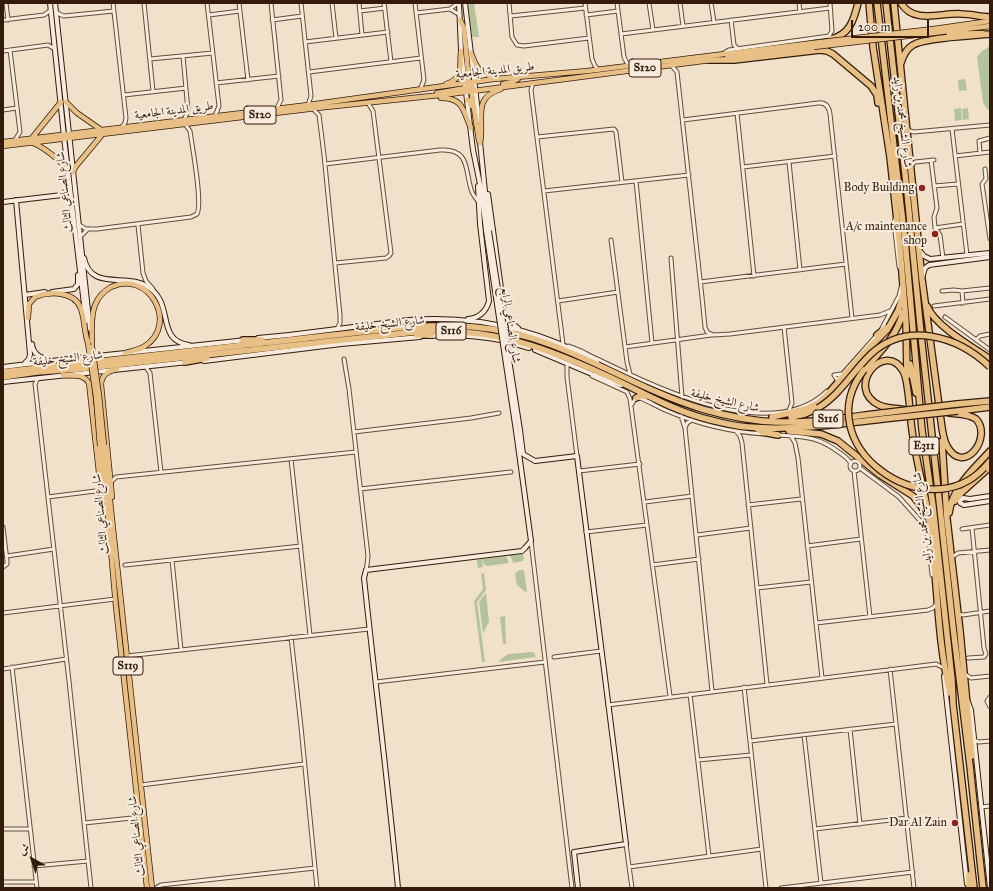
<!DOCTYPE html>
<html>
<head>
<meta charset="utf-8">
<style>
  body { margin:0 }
  #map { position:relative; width:993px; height:891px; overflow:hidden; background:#f1e0ca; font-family:"IM FELL Great Primer",Amiri,serif }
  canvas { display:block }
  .frame { position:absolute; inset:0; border:4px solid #341b0b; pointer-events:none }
  .north { position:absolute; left:12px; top:839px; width:40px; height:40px; -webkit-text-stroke:3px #f6ebdd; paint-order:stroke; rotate:320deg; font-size:11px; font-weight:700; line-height:16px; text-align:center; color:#341b0b }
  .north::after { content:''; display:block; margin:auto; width:14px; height:18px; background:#341b0b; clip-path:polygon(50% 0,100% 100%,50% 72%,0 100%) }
  .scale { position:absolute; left:851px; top:20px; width:78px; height:18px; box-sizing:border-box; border:2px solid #341b0b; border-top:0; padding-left:5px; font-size:12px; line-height:14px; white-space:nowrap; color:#341b0b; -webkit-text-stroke:3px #f6ebdd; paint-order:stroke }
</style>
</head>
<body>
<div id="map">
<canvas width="993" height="891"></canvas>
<div class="frame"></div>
<div class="north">ش</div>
<div class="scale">200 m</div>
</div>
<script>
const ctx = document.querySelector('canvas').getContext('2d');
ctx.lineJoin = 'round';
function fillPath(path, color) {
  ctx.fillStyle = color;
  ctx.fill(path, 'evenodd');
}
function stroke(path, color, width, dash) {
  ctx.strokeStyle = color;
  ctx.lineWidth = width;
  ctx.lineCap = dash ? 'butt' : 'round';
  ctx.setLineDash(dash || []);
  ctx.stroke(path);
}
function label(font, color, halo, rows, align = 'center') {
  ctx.font = font + ' "IM FELL Great Primer",Amiri,serif';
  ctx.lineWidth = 4;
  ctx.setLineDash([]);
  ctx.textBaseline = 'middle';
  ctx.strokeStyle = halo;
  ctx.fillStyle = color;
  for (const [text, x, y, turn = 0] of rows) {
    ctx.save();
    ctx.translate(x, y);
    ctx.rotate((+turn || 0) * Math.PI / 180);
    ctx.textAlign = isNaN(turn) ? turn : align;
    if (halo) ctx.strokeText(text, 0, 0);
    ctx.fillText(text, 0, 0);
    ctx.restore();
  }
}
fillPath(new Path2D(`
  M468 3H474L479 37H473L472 36Z
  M990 46V111L986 108 983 102 977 57 981 52Z
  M965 79 967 90 959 91 958 80Z
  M961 108 962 120 955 121 954 109Z
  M968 108 969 119 963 120 962 109Z
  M523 554 524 559 523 561 513 563 512 559 509 555Z
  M505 556 507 558 509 563 487 566 484 564 482 559 483 567 478 568 477 560Z
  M519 570H524L527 593 517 585 515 574Z
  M484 573 486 590 477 602 485 662H482L474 601 483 589 481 574Z
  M486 593 489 622 483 633 479 602Z
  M505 616 506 644H503L500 617Z
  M532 652 534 653 536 657 498 662 505 656 509 654Z`), '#b3c39c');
const street = new Path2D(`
  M6 3 8 20
  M113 3 126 118 125 123 122 127
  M144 3 153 91
  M207 3 219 106 215 116
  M239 3 248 80
  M271 3 281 100 277 108
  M301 3 311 96 308 105
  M332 3 336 38
  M359 3 362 35
  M384 3 391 62
  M415 3 424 80 420 90
  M509 3 512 37 517 45 524 46 589 38
  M585 3 592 59 595 66 599 70
  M617 3 624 57 627 63 630 65
  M649 3 653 30
  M680 3 683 26
  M711 3 714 22
  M799 3 800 12
  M450 9 460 15
  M56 11 59 14 64 16 114 11
  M360 11 385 8
  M416 13 450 9 458 3
  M209 15 240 11
  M586 15 618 11
  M511 16 585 8
  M3 20 44 15 51 10
  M272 20 302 16
  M731 20 734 45 738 49
  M621 34 830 8
  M305 42 388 32
  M10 50 20 132 15 140
  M3 51 48 45 55 49
  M724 53 729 50 829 36 832 31 830 3
  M183 56 188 111 184 120
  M150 59 213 53
  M672 66 677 72 702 297 705 327 707 332 713 335 730 334 880 315 890 311
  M309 72 421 58
  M216 83 279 76
  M533 83 531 90 563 344
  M124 95 186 88
  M313 109 319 115 324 155 340 315V323L337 329
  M3 110 17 108
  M737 113 754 276
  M683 120 818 103C826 102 829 107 830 114L852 318
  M907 129 910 131 914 132 990 125
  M952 129 967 255
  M537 137 614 129 616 132 622 182
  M980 153 979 141 990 138
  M955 156 990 152
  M931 160 937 208 934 217 935 227 940 235 943 258
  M789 162 800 270
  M325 164 440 150C470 148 465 170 471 189 472 194 476 198 479 203
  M911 166 915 162 934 160
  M743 167 835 156
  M985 169 986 179 982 184 990 239
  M636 181 652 343
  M934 186 958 184
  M544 191 689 175
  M896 216 894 222 899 267
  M78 224 86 229H97L191 217 197 214C203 203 192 146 190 131L185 124
  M138 225 143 273 146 281 153 289
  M935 228 963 224
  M80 237 88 229
  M611 240 627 362 630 374
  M671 258 682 397
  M335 263 386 258 389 256 391 253 373 111 368 103
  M700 282 846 264
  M942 291 954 290 962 291 990 288
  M962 291 963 303
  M558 301 618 292
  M934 306 990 299
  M945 317 990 350
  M784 327 792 403 789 410
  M881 330 899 296 901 287
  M976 340 980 336 990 334
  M568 346C576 348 583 352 591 356 604 362 616 368 629 374 680 398 778 439 827 391
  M625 347 711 335
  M344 359 349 389 368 556 367 565 366 570
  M567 363V377L577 456
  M145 366 150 373 161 472
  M592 376 627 392 630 399 670 696
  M38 378 35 384 69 681 91 888
  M837 380 877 335
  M837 380 834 375 841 374
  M632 404 635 399 640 398C648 401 656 406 665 410 697 424 730 432 764 434
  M681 416 685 428 712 691
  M685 428 687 423 692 420
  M736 431 740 436 742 443 767 684
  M354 432 471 418 499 413
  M778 435C806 437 817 436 840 453 844 456 849 459 851 464
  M791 436 795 443 798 458 822 678
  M291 459 310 635
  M850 466a5 5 0 1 1 10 0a5 5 0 1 1-10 0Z
  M860 468 899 497 924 525 928 536 932 575
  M579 471 640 464
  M854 471 870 617
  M111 482 116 477 356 452
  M360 489 511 472
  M48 497 95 491 102 495
  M645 502 692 496
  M748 505 801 499
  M3 527 7 561V564L3 567
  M962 529 990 525
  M586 532 647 525
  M697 535 751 528
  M531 541 572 888
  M807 546 861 539
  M7 556 54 549
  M952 557 958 553 990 550
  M172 560 181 650
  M125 565 301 546
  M652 565 699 559
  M757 588 811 582
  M3 613 115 599
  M958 614 963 615 990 611
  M816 623 928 610 933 608 937 603
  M291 637 301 727 317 888
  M127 656 369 629
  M554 657 601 651
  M968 658 984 657 986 654 984 648 972 528
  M12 667 37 888
  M3 669 66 659
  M890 669 914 888
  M965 674 971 678 990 676
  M376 682 545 662
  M744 687 766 888
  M690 694 709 856
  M990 697 987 701 990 707
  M608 705 936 664 944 668
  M850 729 860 824
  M804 735 821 883
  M974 740 979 742 990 741
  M750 741 896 724
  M698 760 751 755
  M141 785 304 764
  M981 807 990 806
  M84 823 132 818 139 814
  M3 829H30
  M815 829 907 818
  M626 844 632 888
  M34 866 88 861
  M629 867 762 849
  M3 882H36
  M156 888 161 885 315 868
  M781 888 913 872`);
const secondary = new Path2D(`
  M50 3 65 146 86 321
  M55 3 90 329
  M459 3 461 51 473 150 481 189 486 231
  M465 3 479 121
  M480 142 489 231
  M488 194 504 310 508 320 518 328
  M16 200 30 354 29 359 25 363
  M3 202 62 195 67 197 71 200
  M920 251 924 256 930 259 990 253
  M84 258C91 292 126 272 148 287 153 290 157 294 160 300 169 318 162 341 189 345
  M923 275 925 268 929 265 990 257
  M52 292 74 289 78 284V275
  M25 295 45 292
  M468 319C479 318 486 312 489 301L480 224 478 186
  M429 336C454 334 481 336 506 341
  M258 338 289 335 409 320C476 315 538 329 597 362
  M512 343 529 348
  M32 344C33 353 39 358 49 359
  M535 350 606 380 621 385
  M204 361 341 344 420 337
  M3 367 60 360 246 340
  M3 382 188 362
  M520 430 523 454 535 461 577 456 626 844 574 852 578 888
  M990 496 970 499 963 498 960 501V503L964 505 990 501
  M944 676 967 884
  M968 702 971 710 990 888
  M398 888C388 784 375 681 364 578L366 570 522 551 525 548 531 541 516 431`);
const primary = new Path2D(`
  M460 20 464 28 469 83 471 86 476 91
  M933 29 990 21
  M933 33 990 26
  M949 34 983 33
  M471 53C476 66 480 77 497 76
  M727 58 814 47
  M446 84C465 78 459 66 461 51
  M503 84 512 82 518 79
  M471 89 479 141
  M437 93 466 88 472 85
  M441 98C464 98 463 111 471 128
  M467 100 470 101 471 106
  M66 102 77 113 100 129
  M32 138 61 102
  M3 142 308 105 494 79 587 71 813 43
  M33 143C43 147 62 161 67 170
  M480 143C485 120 471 98 501 89
  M3 146 317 108 450 94 711 60
  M73 172 76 166 101 136
  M28 318 29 304 35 297C50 291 75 291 81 309 85 320 84 332 88 343
  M92 347C92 334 90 318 95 305 98 297 104 291 111 287 149 269 179 324 145 346 139 350 131 351 125 353
  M63 375C73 377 82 372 89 383L99 473 103 497
  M104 445 152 888
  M100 446 107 506 116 607 147 888
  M112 497 101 384C102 374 109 371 117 369`);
const highway = new Path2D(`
  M869 3 873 47 890 157 900 248 906 323 907 376
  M877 3 905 240 922 430 933 506 952 680 953 704 974 888
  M886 3 907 192 922 344 953 627 970 766 983 888
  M894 3 922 279 942 428C943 434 944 441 947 446 964 477 993 437 976 419 969 414 958 414 949 413
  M901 3C914 25 942 12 962 14 971 14 981 17 990 17
  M830 39C849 36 854 20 858 3
  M709 60H734L820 50 827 51 833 54 871 86 877 95 878 103
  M901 63C903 56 906 49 913 45 926 37 973 36 990 34
  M927 306C935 326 972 347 990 359
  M365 326 375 327
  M417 335H431
  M877 335 886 328
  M243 340H262
  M185 362 207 358
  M910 364 916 393
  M864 370C880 352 897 336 903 312
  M3 372 397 328C449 323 499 325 549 344 601 363 649 393 702 409 726 416 752 421 777 422 812 423 848 417 882 413
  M3 377 37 372 78 369 415 332C493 326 551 349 620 382 647 395 674 410 703 418 718 422 733 426 748 427 793 431 839 424 883 419
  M636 398 640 396H647
  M957 404 990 401
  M905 410C897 408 887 409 879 405 844 388 885 339 903 371 909 380 910 418 912 430 915 454 921 478 926 502 929 515 930 530 932 543 938 594 938 644 950 693
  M958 411 990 407
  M772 417 806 409 818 403 825 397 861 356 887 330 898 311 903 295
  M791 417 805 414 818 408
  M756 428 762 432 778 435
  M789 431 821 434 838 441 880 475 913 496 921 506 927 517
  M942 441 947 519 960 631 972 756
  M984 468 990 461
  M955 501 961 493 990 467
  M949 513C953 486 973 470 990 451
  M969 875V888`);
stroke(street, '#634c3b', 5);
stroke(secondary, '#341b0b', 6);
stroke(primary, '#341b0b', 6);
stroke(highway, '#341b0b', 8);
stroke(street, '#f6ebdd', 3);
stroke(secondary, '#f6ebdd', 4);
stroke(primary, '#e8c085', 4.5);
stroke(highway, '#e8c085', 5.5);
const secondaryBridge = new Path2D(`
  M486 231 516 431
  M489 231 520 430`);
const primaryBridge = new Path2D(`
  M813 43 933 29
  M814 47 933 33
  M88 343 96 397 100 446
  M92 347 99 395 104 445`);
const highwayBridge = new Path2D(`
  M864 370C806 444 925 530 984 468
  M818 408C840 395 853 371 871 354 907 321 958 336 990 367
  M882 413 957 404
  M883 419 958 411`);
stroke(secondaryBridge, '#341b0b', 6, []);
stroke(primaryBridge, '#341b0b', 6, []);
stroke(highwayBridge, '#341b0b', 8, []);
stroke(secondaryBridge, '#f6ebdd', 4);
stroke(primaryBridge, '#e8c085', 4.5);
stroke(highwayBridge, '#e8c085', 5.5);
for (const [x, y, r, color] of [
  [922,188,4,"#8f2418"],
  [935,234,4,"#8f2418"],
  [955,823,4,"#8f2418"]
]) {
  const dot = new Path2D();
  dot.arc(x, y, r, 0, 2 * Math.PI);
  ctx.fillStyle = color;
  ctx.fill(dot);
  stroke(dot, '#f6ebdd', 1.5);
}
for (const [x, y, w] of [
  [645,68,32],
  [260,115,32],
  [451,331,30],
  [828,419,30],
  [924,446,30],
  [128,666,30]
]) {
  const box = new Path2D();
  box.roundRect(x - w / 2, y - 9, w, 18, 3);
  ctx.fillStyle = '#f6ebdd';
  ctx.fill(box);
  stroke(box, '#341b0b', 1);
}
label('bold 11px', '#341b0b', null, [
  ["S120",645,68],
  ["S120",260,115],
  ["S116",451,331],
  ["S116",828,419],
  ["E311",924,446],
  ["S119",128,666]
]);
label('12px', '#341b0b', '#f6ebdd', [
  ["طريق المدينة الجامعية",495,71,-6],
  ["طريق المدينة الجامعية",174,111,-7],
  ["شارع الشيخ محمد بن زايد",902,122,83],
  ["شارع الصناعي الثالث",65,192,-96],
  ["شارع الشيخ خليفة",390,324,-6],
  ["شارع الصناعي الرابع",510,325,81],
  ["شارع الشيخ خليفة",68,359,-6],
  ["شارع الشيخ خليفة",725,401,13],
  ["شارع الصناعي الثالث",101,514,-96],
  ["شارع الشيخ محمد بن زايد",923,518,-97],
  ["شارع الصناعي الثالث",137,836,-96]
]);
label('12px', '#341b0b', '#f6ebdd', [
  ["Body Building",914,188],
  ["A/c maintenance",927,227],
  ["shop",927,241],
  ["Dar Al Zain",947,823]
], 'right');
</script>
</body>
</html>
